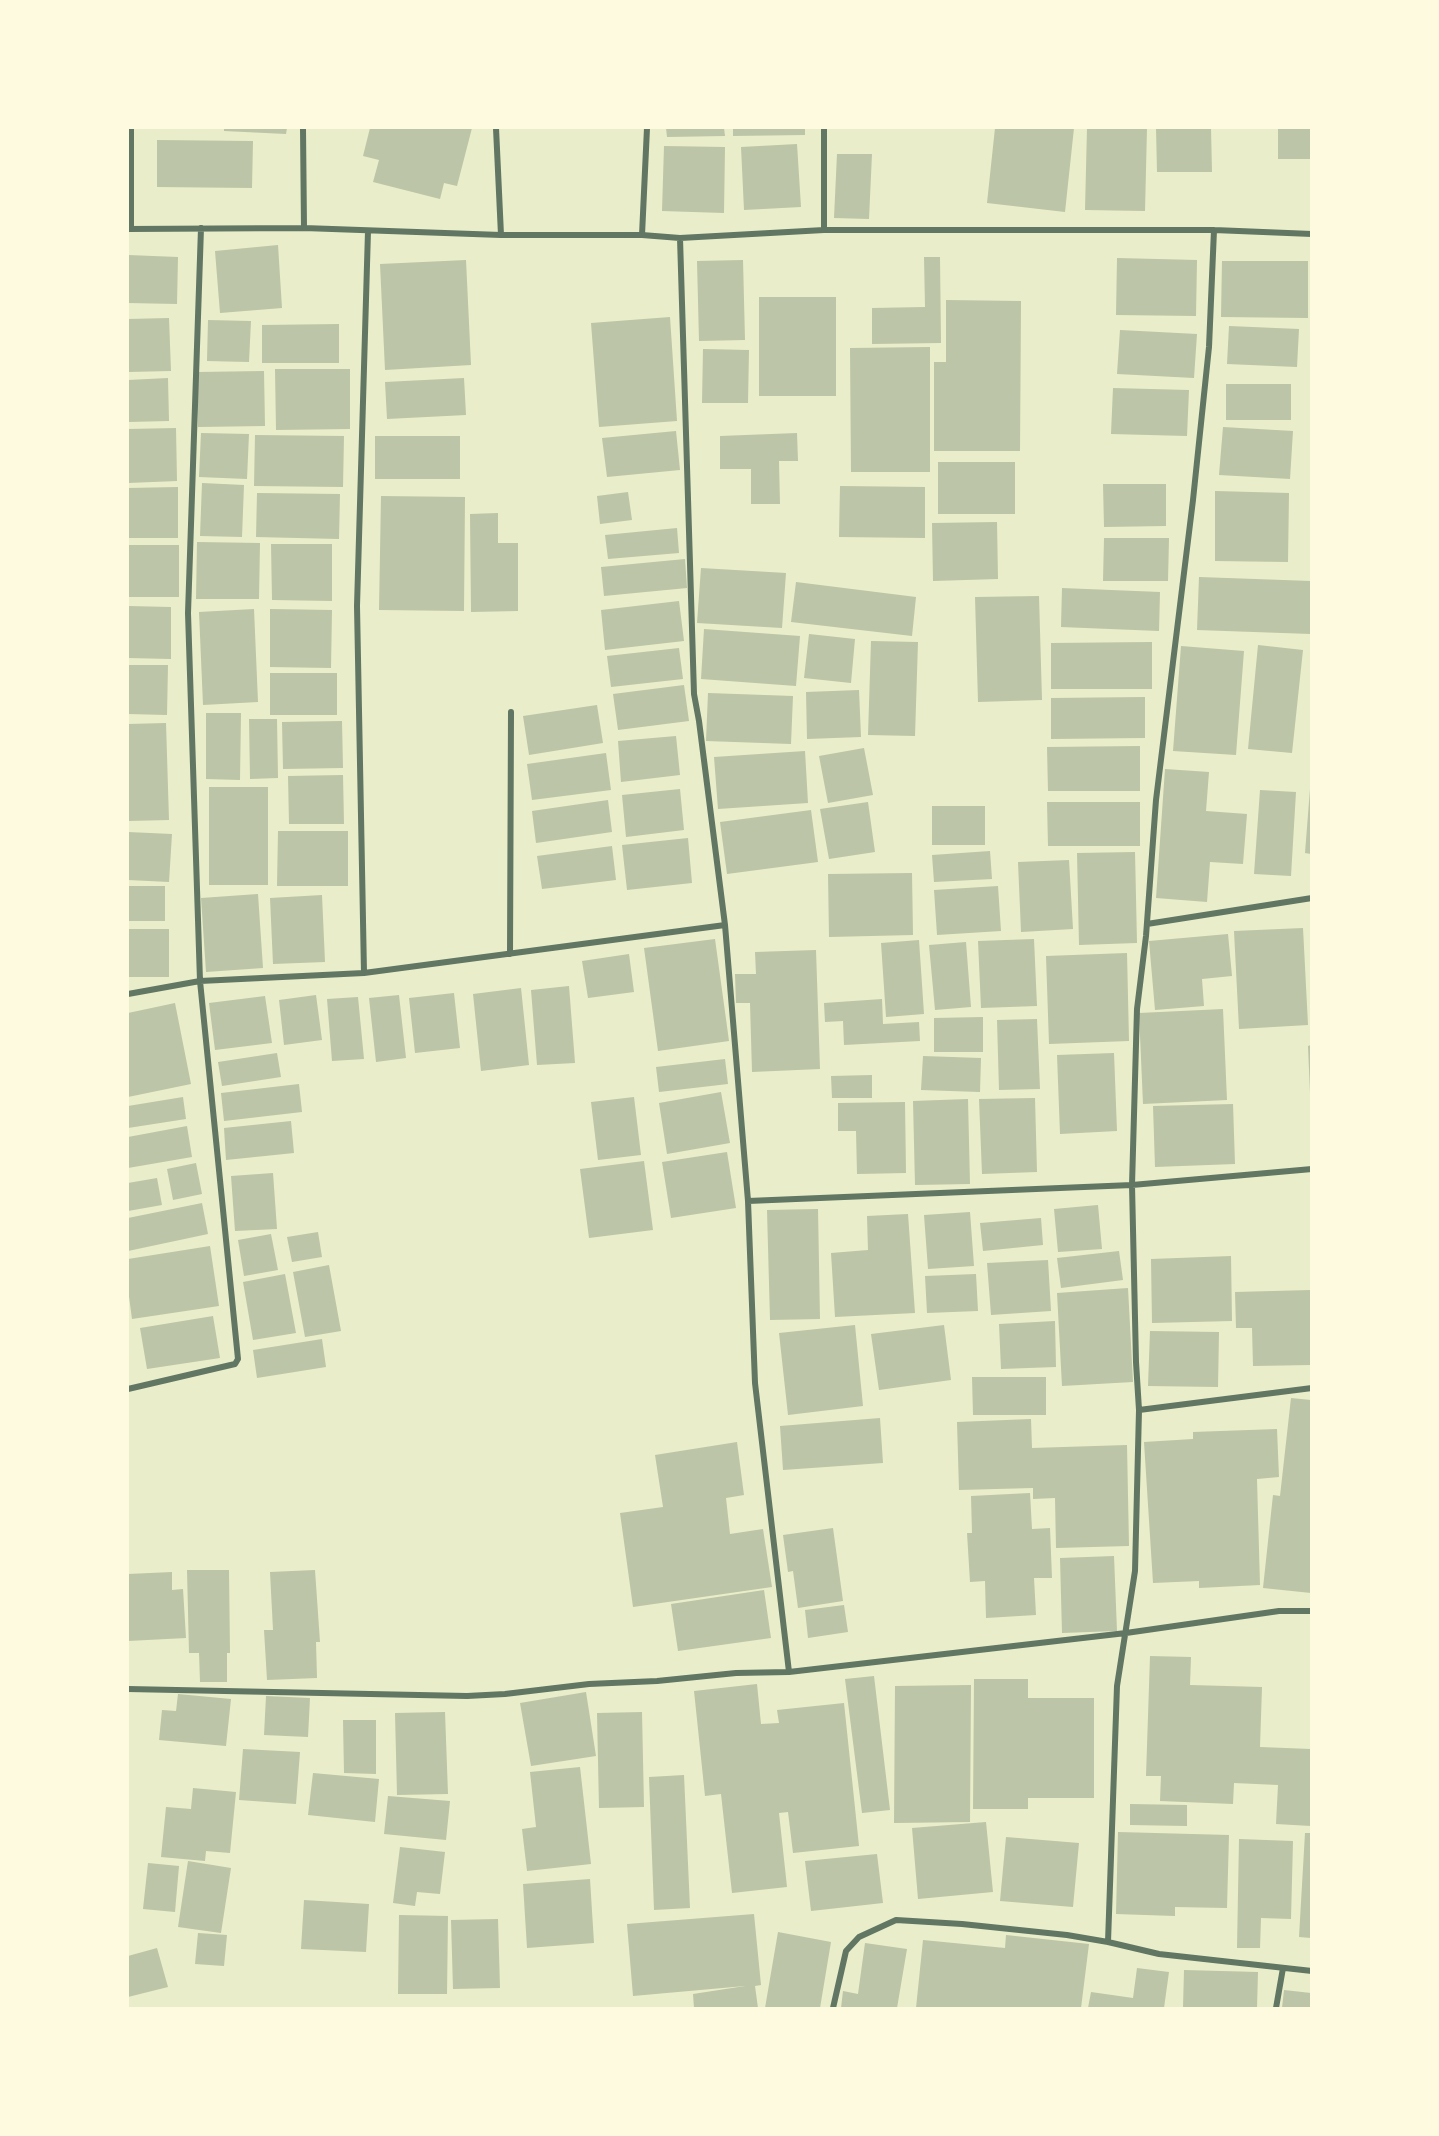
<!DOCTYPE html>
<html>
<head>
<meta charset="utf-8">
<style>
  body { margin:0 }
  #map { position:relative; width:1439px; height:2136px; overflow:hidden; background:#e9edc9; font-family:Ubuntu,sans-serif }
  canvas { display:block }
  .frame { position:absolute; inset:0; border:129px solid #fefae0; pointer-events:none }
</style>
</head>
<body>
<div id="map">
<canvas width="1439" height="2136"></canvas>
<div class="frame"></div>
</div>
<script>
const ctx = document.querySelector('canvas').getContext('2d');
ctx.lineJoin = 'round';
function fillPath(path, color) {
  ctx.fillStyle = color;
  ctx.fill(path, 'evenodd');
}
function stroke(path, color, width, dash) {
  ctx.strokeStyle = color;
  ctx.lineWidth = width;
  ctx.lineCap = dash ? 'butt' : 'round';
  ctx.setLineDash(dash || []);
  ctx.stroke(path);
}
fillPath(new Path2D(`
  M224 128H287L286 134 224 131Z
  M370 128H472L457 186 444 183 440 199 373 182 379 160 363 156Z
  M666 128H724L725 136 667 137Z
  M733 128H805V135L733 136Z
  M995 128H1074L1065 212 987 203Z
  M1087 128H1147L1145 211 1085 210Z
  M1156 128H1211L1212 172H1157Z
  M1278 128H1311V159H1278Z
  M157 140 253 141 252 188 157 187Z
  M797 144 801 207 744 210 741 147Z
  M664 146 725 147 724 213 662 211Z
  M837 154H872L869 219 834 218Z
  M278 245 282 308 220 313 215 251Z
  M128 255 178 257 177 304 128 303Z
  M924 257H940L941 343 872 344V308L925 307Z
  M1117 258 1197 260 1196 316 1116 315Z
  M466 260 471 365 385 370 380 264Z
  M743 260 745 340 699 341 697 261Z
  M1222 261H1308V318L1221 317Z
  M759 297H836V396H759Z
  M946 300 1021 301 1020 451H934V362H946Z
  M670 317 677 421 599 427 591 323Z
  M169 318 171 371 128 372V319Z
  M208 320 251 321 249 362 207 361Z
  M339 324V363H262V325Z
  M1229 326 1299 329 1297 367 1227 364Z
  M1120 330 1197 334 1194 378 1117 374Z
  M930 347V472H851L850 348Z
  M703 349 749 350 748 403H702Z
  M275 369H350V429L276 430Z
  M264 371 265 426 198 427V372Z
  M168 378 169 421 128 422V380Z
  M464 378 466 415 387 419 385 382Z
  M1226 384H1291V420H1226Z
  M1113 388 1189 390 1187 436 1111 434Z
  M1223 427 1293 431 1290 479 1219 475Z
  M176 428 177 481 128 483V429Z
  M676 431 680 470 607 477 602 438Z
  M201 433 249 434 247 479 199 477Z
  M797 433 798 461H779L780 504H751V469H720V436Z
  M255 435 344 436 343 487 254 486Z
  M375 436H460V479H375Z
  M938 462H1015V514H938Z
  M202 483 244 485 242 537 200 536Z
  M1103 484H1166V526L1104 527Z
  M840 486 925 487V538L839 537Z
  M178 487V538H128V488Z
  M1215 491 1289 493 1288 562 1215 561Z
  M628 492 632 520 600 524 597 496Z
  M257 493 340 494 339 539 256 537Z
  M381 496 465 497 464 611 379 610Z
  M498 513V543H518V611L471 612 470 514Z
  M997 522 998 579 933 581 932 523Z
  M677 528 679 553 608 559 605 535Z
  M1104 538H1169L1168 581H1103Z
  M197 542 260 543 259 599H196Z
  M271 544H332V601L272 600Z
  M128 545H179V597H128Z
  M685 559 687 588 604 596 601 567Z
  M701 568 786 573 782 628 697 623Z
  M1199 577 1311 581V634L1197 630Z
  M796 582 916 597 912 636 791 622Z
  M1062 588 1160 592 1159 631 1061 627Z
  M1039 596 1042 700 978 702 975 597Z
  M679 601 684 641 605 650 601 610Z
  M128 606 171 607V659L128 658Z
  M254 609 258 702 203 705 199 612Z
  M270 609 332 610 331 668 270 667Z
  M704 629 800 636 796 686 701 679Z
  M809 634 855 639 851 683 804 678Z
  M871 641 918 642 915 736 868 735Z
  M1152 642V689H1051V643Z
  M1258 645 1303 650 1292 753 1248 749Z
  M1181 646 1244 651 1236 755 1173 751Z
  M679 648 683 679 611 687 607 656Z
  M128 665H168L167 715 128 714Z
  M270 673H337V715H270Z
  M684 685 689 721 618 730 613 694Z
  M859 690 861 737 807 739 806 692Z
  M708 693 793 696 791 744 706 741Z
  M1145 697V738L1051 739V698Z
  M597 705 603 743 529 755 523 716Z
  M206 713H241L240 780 206 779Z
  M249 719H277L278 778 250 779Z
  M342 721 343 768 283 769 282 722Z
  M166 723 169 820 128 821V724Z
  M676 736 680 775 621 782 618 741Z
  M1140 746V791H1048L1047 747Z
  M864 748 873 795 828 803 819 756Z
  M805 751 808 803 718 809 714 757Z
  M606 753 611 790 532 800 527 764Z
  M1165 769 1209 772 1206 811 1247 814 1243 864 1210 862 1207 902 1156 898Z
  M343 775 344 824H289L288 776Z
  M209 787H268V885H209Z
  M680 789 684 830 626 837 622 795Z
  M1310 789H1311V854L1305 853Z
  M1260 790 1296 792 1291 876 1254 874Z
  M608 800 612 832 536 843 532 811Z
  M868 802 875 852 829 859 820 809Z
  M1047 802H1140V846H1048Z
  M932 806H985V845H932Z
  M811 810 818 862 727 874 720 822Z
  M278 831H348V886H277Z
  M128 832 172 834 169 882 128 880Z
  M688 838 692 883 627 890 622 845Z
  M612 846 616 880 542 889 537 856Z
  M990 851 992 879 934 882 932 855Z
  M1135 852 1137 943 1079 945 1077 853Z
  M1069 860 1073 929 1021 932 1018 862Z
  M912 873 913 935 829 937 828 874Z
  M128 886H165V921H128Z
  M998 886 1001 931 937 935 934 890Z
  M258 894 263 968 206 972 201 898Z
  M322 895 325 962 273 964 270 898Z
  M1303 928 1308 1025 1239 1029 1234 931Z
  M128 929H169V977H128Z
  M1228 934 1232 976 1202 979 1204 1006 1155 1010 1149 941Z
  M715 939 729 1041 658 1051 644 948Z
  M1034 939 1037 1006 981 1008 978 941Z
  M919 940 924 1014 886 1017 881 943Z
  M966 942 971 1007 935 1010 929 945Z
  M816 950 820 1069 752 1072 750 1003H736L735 974H756L755 952Z
  M1127 953 1129 1041 1049 1044 1046 956Z
  M629 954 634 992 588 998 582 961Z
  M569 986 575 1063 537 1065 531 990Z
  M521 988 529 1065 481 1071 473 994Z
  M454 993 460 1048 415 1053 409 998Z
  M316 995 322 1040 284 1045 279 1000Z
  M399 995 406 1058 376 1062 369 998Z
  M265 996 272 1043 215 1050 209 1003Z
  M358 997 364 1059 332 1061 327 999Z
  M882 999 883 1024 919 1022 920 1041 844 1045 843 1021 825 1022 824 1003Z
  M175 1003 191 1084 128 1097V1013Z
  M1223 1009 1227 1100 1143 1104 1139 1013Z
  M983 1017V1052H934V1018Z
  M1037 1019 1040 1089 999 1090 997 1020Z
  M1311 1045V1093H1310L1308 1046Z
  M277 1053 281 1077 222 1086 218 1062Z
  M1114 1053 1117 1131 1060 1134 1057 1055Z
  M923 1056 981 1058 980 1092 921 1090Z
  M725 1059 728 1084 659 1092 656 1067Z
  M872 1075V1098H832L831 1076Z
  M299 1084 302 1112 224 1121 221 1093Z
  M721 1092 730 1143 667 1154 659 1103Z
  M183 1097 186 1119 128 1128V1106Z
  M634 1097 641 1155 598 1160 591 1102Z
  M1035 1098 1037 1172 982 1174 979 1099Z
  M968 1099 970 1184 915 1185 913 1101Z
  M905 1102 906 1173 857 1174 856 1131H838V1103Z
  M1233 1104 1235 1164 1155 1167 1153 1106Z
  M291 1121 294 1153 226 1160 224 1128Z
  M187 1126 192 1157 128 1168V1137Z
  M727 1152 736 1208 671 1218 662 1162Z
  M644 1161 653 1230 589 1238 580 1169Z
  M196 1163 202 1194 173 1200 167 1169Z
  M273 1173 277 1229 235 1231 231 1176Z
  M157 1178 162 1205 128 1211V1183Z
  M202 1203 208 1234 128 1251V1218Z
  M1098 1205 1102 1249 1058 1252 1054 1209Z
  M818 1209 820 1319 770 1320 767 1210Z
  M970 1212 974 1266 928 1269 924 1215Z
  M908 1214 915 1313 835 1317 831 1253 868 1250 867 1216Z
  M1041 1218 1043 1245 983 1251 980 1223Z
  M318 1232 322 1257 292 1262 287 1237Z
  M271 1234 278 1270 244 1276 238 1240Z
  M210 1246 219 1306 132 1319 128 1289V1259Z
  M1119 1251 1123 1280 1061 1288 1057 1258Z
  M1231 1256 1232 1321 1152 1323 1151 1259Z
  M1048 1260 1051 1311 991 1315 987 1263Z
  M329 1265 341 1331 305 1337 293 1272Z
  M285 1274 296 1333 253 1340 243 1282Z
  M976 1274 978 1311 927 1313 925 1276Z
  M1128 1288 1133 1382 1062 1386 1057 1293Z
  M1311 1290V1365L1253 1366 1252 1328H1236L1235 1292Z
  M213 1316 220 1358 147 1369 140 1328Z
  M1055 1321 1056 1367 1001 1369 999 1324Z
  M855 1325 863 1406 788 1415 779 1333Z
  M944 1325 951 1380 879 1390 871 1334Z
  M1150 1331 1219 1332 1218 1387 1148 1386Z
  M322 1339 326 1367 257 1378 253 1350Z
  M972 1377H1046V1415H973Z
  M1291 1398 1311 1400V1593L1263 1588 1273 1495 1280 1496Z
  M880 1418 883 1463 783 1470 780 1426Z
  M1031 1419 1032 1448 1127 1445 1129 1546 1056 1548 1055 1498 1033 1499V1488L959 1490 957 1422Z
  M1277 1429 1279 1477 1257 1479 1260 1585 1199 1588V1581L1153 1583 1144 1442 1193 1439V1432Z
  M737 1442 744 1495 726 1498 730 1534 763 1529 772 1587 633 1607 620 1513 663 1507 655 1455Z
  M1030 1493 1032 1529 1050 1528 1052 1578H1034L1036 1615 986 1618 985 1581 970 1582 967 1533H972L971 1496Z
  M833 1528 843 1601 798 1608 793 1571 788 1572 783 1535Z
  M1114 1556 1117 1631 1062 1633 1060 1558Z
  M187 1570H229L230 1653H227V1682H200L199 1653H189Z
  M315 1570 320 1642H316L317 1678 267 1680 264 1630H273L270 1572Z
  M172 1572V1590L183 1589 186 1638 128 1641V1574Z
  M764 1590 771 1638 678 1651 671 1604Z
  M844 1605 848 1632 808 1638 805 1610Z
  M1150 1656 1191 1657 1190 1685 1262 1687 1260 1747 1311 1749V1826L1276 1824 1278 1785 1234 1783 1233 1804 1160 1801 1161 1776H1146Z
  M874 1676 890 1810 862 1813 845 1679Z
  M974 1679H1028V1698H1094V1798H1028V1809H973Z
  M757 1684 761 1724 779 1723 777 1710 844 1703 859 1846 793 1853 788 1812 779 1813 787 1887 732 1893 721 1794 705 1796 694 1691Z
  M971 1685 970 1822 894 1823 895 1686Z
  M586 1692 596 1756 531 1766 520 1703Z
  M178 1694 231 1699 226 1746 159 1740 162 1710 176 1711Z
  M266 1696 310 1698 308 1737 264 1735Z
  M445 1712 448 1794 397 1795 395 1713Z
  M642 1712 644 1807 599 1808 597 1713Z
  M343 1720H376V1774L344 1773Z
  M243 1749 300 1752 296 1804 239 1800Z
  M580 1767 591 1864 527 1871 522 1829 536 1827 530 1772Z
  M313 1773 379 1779 375 1822 308 1815Z
  M684 1775 690 1908 654 1910 649 1777Z
  M193 1788 236 1792 230 1853 206 1851 205 1861 161 1857 166 1807 191 1809Z
  M388 1796 450 1801 446 1840 384 1834Z
  M1130 1804 1187 1805V1826L1130 1825Z
  M986 1822 993 1892 918 1899 912 1828Z
  M1118 1832 1229 1835 1227 1908 1175 1907V1916L1116 1914Z
  M1305 1833H1311V1938L1299 1937Z
  M1006 1837 1079 1843 1073 1907 1000 1901Z
  M1239 1839 1293 1841 1291 1919 1261 1918 1260 1948H1237Z
  M400 1847 445 1852 440 1894 417 1892 415 1906 393 1903Z
  M877 1854 883 1903 811 1911 805 1861Z
  M188 1861 231 1868 221 1933 178 1927Z
  M148 1863 179 1866 175 1912 143 1909Z
  M590 1879 594 1943 527 1948 523 1884Z
  M304 1900 369 1904 366 1952 301 1949Z
  M754 1914 761 1985 755 1986 758 2008H694L693 1994 745 1986 633 1996 627 1924Z
  M399 1915 448 1916 447 1994H398Z
  M498 1919 500 1988 453 1989 451 1920Z
  M778 1932 831 1942 820 2008H765Z
  M198 1933 227 1935 224 1966 195 1964Z
  M1006 1935 1089 1944 1081 2008H916L923 1940 1005 1948Z
  M865 1943 907 1949 897 2008H841L843 1991 858 1994Z
  M157 1948 168 1987 128 1997V1956Z
  M1137 1968 1169 1972 1164 2008H1088L1091 1992 1133 1998Z
  M1184 1970 1258 1972 1257 2008H1183Z
  M1284 1990 1311 1993V2008H1282Z`), '#bcc5a7');
stroke(new Path2D(`
  M131 128V229
  M303 128 304 228
  M496 128 501 235
  M824 128V230
  M128 229 304 228 501 235H642L680 238 824 230H1214L1312 234
  M642 235 647 128
  M680 238 694 694 699 721 725 925 748 1201 755 1383 789 1672
  M1147 924 1312 898
  M510 954 511 712
  M364 973 357 606 368 231
  M128 994 200 981 364 973 725 925
  M748 1201 1132 1185 1312 1169
  M128 1389 235 1364 238 1359 200 981 188 613 201 228
  M1139 1410 1312 1388
  M128 1689 467 1696 505 1694 589 1684 657 1681 736 1673 789 1672 1126 1633 1279 1611H1312
  M1108 1942 1117 1686 1135 1571 1139 1410 1136 1362 1132 1185 1137 1009 1146 936 1156 800 1193 500 1209 347 1214 230
  M833 2008 846 1951 859 1937 896 1920 962 1924 1067 1935 1108 1942 1159 1954 1312 1971
  M1276 2008 1283 1968`), '#617663', 6);
</script>
</body>
</html>
